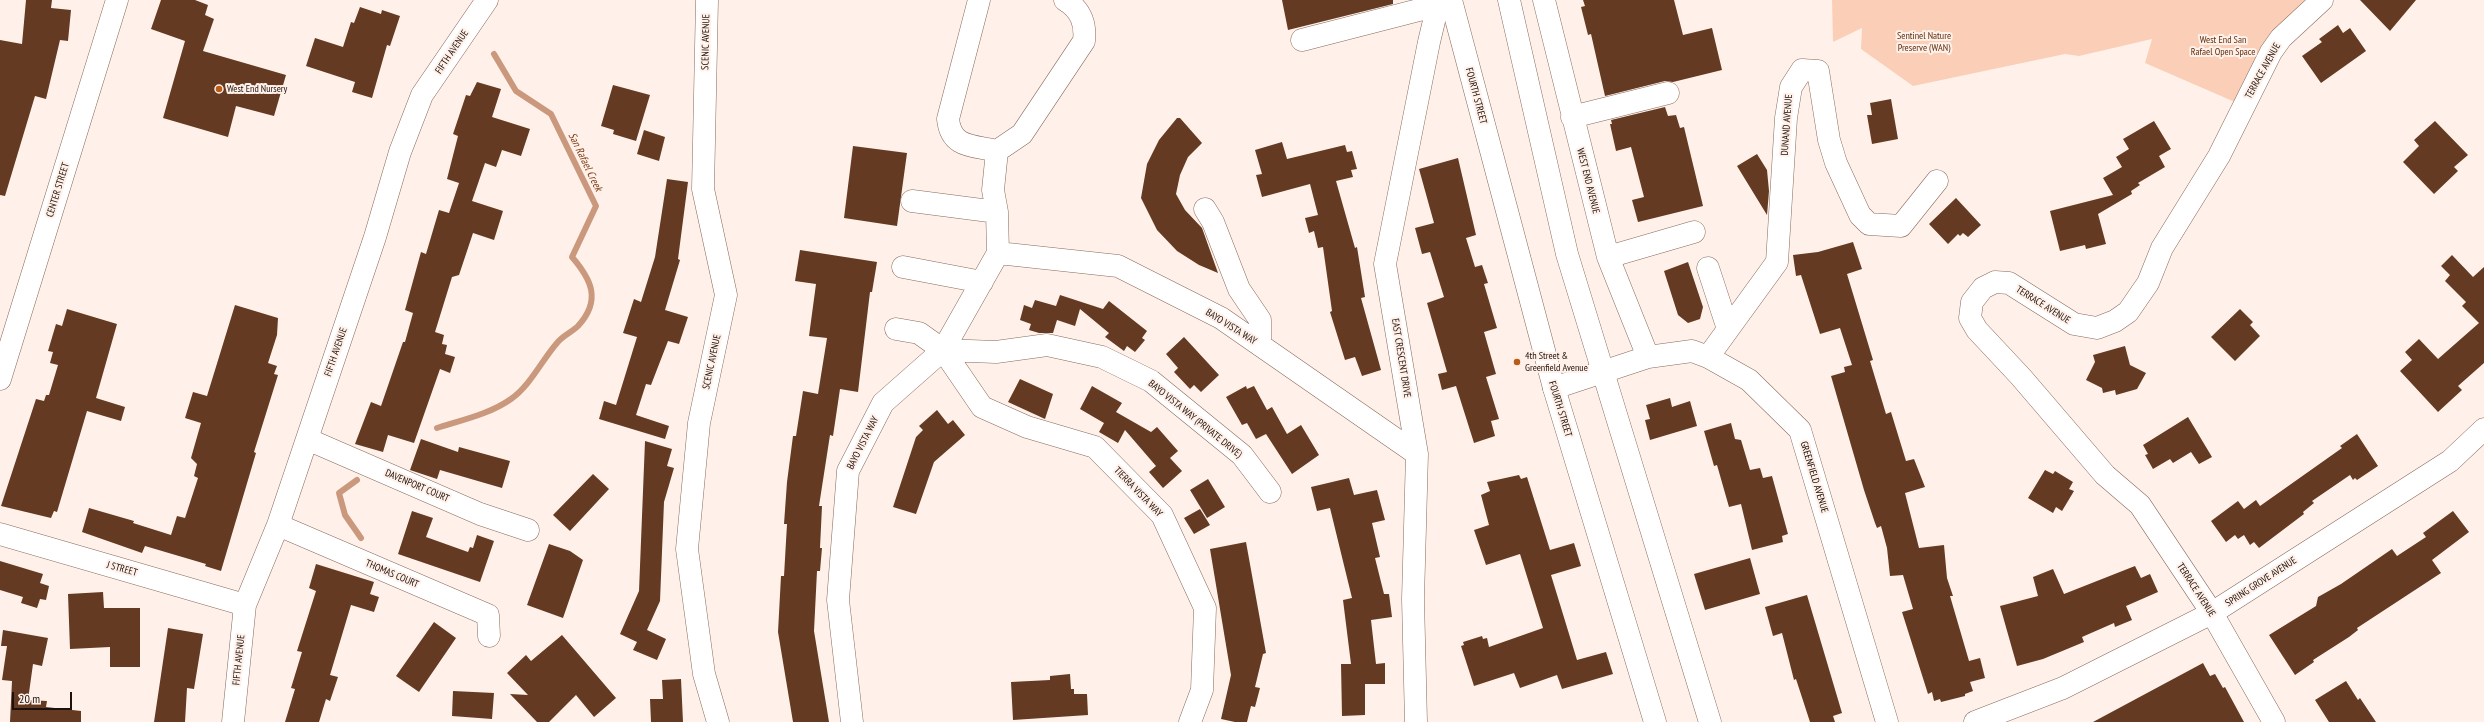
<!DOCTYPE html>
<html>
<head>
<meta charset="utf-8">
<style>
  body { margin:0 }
  #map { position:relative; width:2484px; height:722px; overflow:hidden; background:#fff1e9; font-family:"PT Sans Narrow",sans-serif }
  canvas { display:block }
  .scale { position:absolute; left:12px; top:692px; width:60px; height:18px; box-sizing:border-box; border:2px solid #1e120c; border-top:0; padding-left:5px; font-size:12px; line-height:14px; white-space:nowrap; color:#1e120c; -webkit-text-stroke:3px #fff1e9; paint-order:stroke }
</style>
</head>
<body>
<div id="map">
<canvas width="2484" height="722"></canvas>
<div class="scale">20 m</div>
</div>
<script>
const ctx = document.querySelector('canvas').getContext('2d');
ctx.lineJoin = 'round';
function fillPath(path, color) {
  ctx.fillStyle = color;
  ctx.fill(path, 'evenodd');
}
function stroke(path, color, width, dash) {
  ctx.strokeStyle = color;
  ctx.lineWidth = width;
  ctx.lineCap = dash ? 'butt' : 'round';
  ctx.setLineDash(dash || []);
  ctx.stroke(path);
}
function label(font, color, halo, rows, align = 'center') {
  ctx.font = font + ' "PT Sans Narrow",sans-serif';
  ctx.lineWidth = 4;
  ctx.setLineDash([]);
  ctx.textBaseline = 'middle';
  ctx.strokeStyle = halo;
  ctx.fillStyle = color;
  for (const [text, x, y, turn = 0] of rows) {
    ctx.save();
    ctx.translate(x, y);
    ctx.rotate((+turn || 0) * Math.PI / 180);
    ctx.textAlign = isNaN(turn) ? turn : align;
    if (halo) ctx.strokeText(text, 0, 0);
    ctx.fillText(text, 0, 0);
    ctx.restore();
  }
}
fillPath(new Path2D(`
  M1832 0H2321L2244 106 2145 63 2152 39 2079 56 2065 54 1913 86 1861 49 1862 28 1833 42Z`), '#fbcfb7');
stroke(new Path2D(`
  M437 428C462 420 490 414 511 399 530 386 542 360 557 343 562 336 572 332 578 326 602 300 591 279 572 257L596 206 551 114 516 91 494 54
  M357 480 339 493 345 515 361 538`), '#ca987d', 6);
fillPath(new Path2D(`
  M26 0H52L51 8 71 10 68 41 60 40 46 99 35 96 5 196 0 195V40L22 44Z
  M161 0H195L208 5 205 15 214 19 203 51 286 75 274 116 236 106 228 137 163 118 185 41 151 29Z
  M1282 0H1393V4L1288 30Z
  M1583 0H1674L1683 35 1712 28 1722 70 1673 82 1665 81 1605 96 1591 34 1588 35 1581 7 1585 6Z
  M2360 0H2416L2390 31Z
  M360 7 381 14 382 10 400 16 390 46 387 45 372 98 352 92 355 82 306 66 315 38 343 47 351 22 354 23Z
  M2338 25 2343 33 2350 28 2366 51 2321 83 2302 56 2322 42 2319 39Z
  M477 82 501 89 492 117 530 129 521 156 502 150 496 167 485 163 472 201 503 211 494 240 473 233 459 275 452 277 435 332 444 335 442 344 447 345 445 354 455 357 450 373 440 369 414 443 388 435 383 452 355 444 371 402 381 406 403 342H405L413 313 405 310 421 252 426 254 439 210 449 213 459 183 447 179 458 136 453 134 466 95 470 96Z
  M613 85 650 95 636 141 613 134 614 130 601 126Z
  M1891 99 1898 139 1872 144 1867 115H1872L1870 103Z
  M1665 107 1668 116 1676 115 1680 128 1684 127 1703 206 1638 222 1632 200 1644 197 1631 147 1616 151 1610 124H1612L1611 120Z
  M1177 118H1180L1202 143 1188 157 1180 175 1176 194 1185 210 1202 228 1218 273 1199 265 1177 251 1157 230 1141 198 1147 164 1159 140Z
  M2154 121 2171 149 2159 156 2165 167 2138 183 2140 185 2131 191 2132 194 2098 214 2106 244 2086 249 2085 245 2060 251 2050 211 2113 195 2103 178 2122 167 2116 157 2129 149 2123 139Z
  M2435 121 2468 155 2454 167 2458 171 2434 194 2403 162 2419 146 2414 140Z
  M644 130 665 137 659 161 637 154Z
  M1282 142 1287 159 1345 145 1347 152 1352 151 1357 169 1351 170 1353 177 1336 181 1355 248 1357 247 1365 297 1361 298 1381 370 1362 376 1355 357 1345 360 1330 312 1332 311 1323 247 1318 248 1314 231 1309 233 1305 218 1318 215 1310 184 1262 197 1256 175 1262 174 1255 150Z
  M853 146 907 153 897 226 844 218Z
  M1757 154 1767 170 1769 191 1767 215 1737 166Z
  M1458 158 1476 235 1466 238 1475 267 1482 265 1488 283 1484 284 1497 328 1484 332 1496 374 1486 377 1499 419 1491 421 1495 436 1474 443 1456 386 1442 390 1438 374 1447 372 1427 303 1444 297 1430 252 1422 254 1415 228 1434 223 1419 169Z
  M667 179 688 182 678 259 680 260 665 310 688 317 679 344 668 341 651 385 646 384 636 415 669 426 665 439 599 419 604 401 616 405 637 337 623 333 634 299 641 302 655 257Z
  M1956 198 1981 225 1968 237 1963 233 1960 236 1958 234 1948 244 1929 224Z
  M1853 242 1862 269 1847 274 1873 360 1870 361 1886 414 1891 412 1906 461 1914 459 1925 487 1905 493 1919 548 1944 545 1947 578 1953 596H1950L1969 661 1980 658 1985 678 1970 682 1973 691 1965 694V696L1941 702 1940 699 1934 701 1932 692 1928 694 1902 612 1913 609 1903 575 1890 576 1887 548 1881 526 1877 528 1875 523 1864 490 1831 376 1845 372 1844 367 1852 365 1840 328 1820 334 1801 275 1796 276 1793 255 1818 252Z
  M800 250 877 262 872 292H870L858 392 840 389 833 436 830 435 819 506H822L820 548H822L820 571H817L814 631 829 722H793L778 632 781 576H784L787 524H784L787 482 793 436H796L803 391 818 394 827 338 809 336 816 284 795 281Z
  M2452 255 2473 277 2484 267V363L2458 386 2462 390 2438 412 2400 371 2412 360 2405 352 2419 339 2438 359 2479 323 2462 306 2466 302 2445 281 2450 275 2441 266Z
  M1688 262 1703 307 1700 319 1688 323 1678 315 1664 271Z
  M1060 295 1103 309 1109 301 1147 331 1142 338 1145 340 1135 352 1127 346 1124 351 1105 337 1109 333 1080 309 1075 326 1057 320 1053 333H1039L1029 330 1031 324 1020 320 1024 305 1032 308 1035 300 1056 306Z
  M235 305 278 318 277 335 268 363 277 366 274 374 278 375 254 452 256 453 221 571 205 566 206 564 145 546 142 553 82 532 89 508 134 521 133 523 171 535 177 516 185 518 198 478 194 476 197 464 191 458 201 423 185 418 193 392 207 396Z
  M67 309 117 324 96 398 125 407 121 421 87 411 57 512 54 511 51 518 1 506 36 399 44 401 46 395H49L58 365 50 363 53 352 48 351 56 324 62 326Z
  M2240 309 2253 322 2250 325 2260 336 2235 361 2211 337Z
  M1184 337 1219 375 1201 392 1194 385 1190 389 1174 372 1178 368 1166 354Z
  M2125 346 2130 365 2146 373 2137 389 2116 395 2115 390 2103 393 2102 388 2086 380 2095 362 2093 355Z
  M1020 379 1053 394 1045 419 1008 402Z
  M1092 386 1122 403 1116 412 1151 432 1157 427 1178 451 1170 458 1182 471 1163 488 1149 472 1156 466 1125 430 1118 443 1099 432 1104 423 1080 409Z
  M1246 386 1247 389 1254 386 1267 410 1272 407 1287 434 1301 425 1319 455 1292 474 1266 434 1256 439 1247 423 1242 425 1226 397Z
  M1670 398 1672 407 1690 401 1697 426 1650 440 1645 420 1650 419 1646 405Z
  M937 410 948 424 953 420 965 435 934 462 916 514 893 507 916 437 923 430 919 426Z
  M2188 417 2212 457 2199 464 2191 452 2173 463 2170 459 2153 469 2145 455 2148 454 2143 445Z
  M1731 423 1735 439 1741 440 1750 470 1760 468 1763 478 1772 476 1788 534 1782 536 1783 542 1752 550 1741 504 1729 507 1717 465 1714 466 1704 431Z
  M2357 434 2378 466 2357 480 2355 478 2353 480 2350 475 2312 501 2314 503 2303 512 2304 514 2259 548 2254 542 2250 545 2244 535 2238 539 2235 535 2226 542 2211 521 2238 501 2244 509 2256 500 2260 506 2342 448 2340 446Z
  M421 439 458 452 459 447 510 461 502 488 440 470 437 479 410 470Z
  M645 441 672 449 667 466 674 468 664 502 660 601 647 630 666 639 657 660 633 650 637 642 620 634 639 591Z
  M2045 470 2053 474 2055 471 2073 482 2069 489 2074 491 2062 511 2056 507 2053 513 2028 498Z
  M593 474 609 489 570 531 553 515Z
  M1519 475 1521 479 1527 477 1550 550 1574 543 1581 566 1551 575 1577 660 1606 652 1613 674 1562 689 1557 675 1520 688 1514 673 1474 686 1461 646 1464 645 1463 642 1482 636 1483 639 1487 638 1489 647 1543 628 1520 554 1486 565 1474 530 1489 525 1481 495 1490 491 1487 482Z
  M1349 478 1354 495 1377 490 1385 520 1372 523 1380 557 1375 558 1384 594H1389L1392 617 1371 620 1376 664 1385 663V684H1365V715L1342 716 1341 664H1351L1343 600 1352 598 1330 508 1317 511 1311 487Z
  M1208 479 1225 507 1207 518 1190 490Z
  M1200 509 1210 525 1194 534 1184 518Z
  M412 511 433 518 426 537 468 552 470 547 473 548 477 535 494 541 480 582 398 554Z
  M2453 511 2469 532 2432 560 2441 573 2357 628 2358 630 2349 637 2313 660 2314 662 2295 675 2269 635 2316 606 2318 597 2341 584 2392 549 2397 556 2426 537 2423 533Z
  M1246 542 1266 653 1263 654 1255 687 1260 688 1255 707 1251 706 1247 722H1235L1221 719 1231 675 1210 549Z
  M549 544 570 551 583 560 563 618 527 605Z
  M1750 558 1760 594 1705 610 1694 574Z
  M0 561 43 574 40 583 49 586 46 600 40 599 37 608 21 603 23 597 0 590Z
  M316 564 374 582 370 594 379 597 374 612 351 605 330 675 338 677 330 701 326 699 319 722H285L295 689 291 688 302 652 297 651 316 591 309 588Z
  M2135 566 2141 578 2150 574 2158 592 2126 606 2132 620 2115 627 2114 623 2082 637 2084 642 2043 659 2017 666 2000 606 2038 596 2033 577 2053 569 2064 594Z
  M103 592 104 608H140V667H110V647L70 649 68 594Z
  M1807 595 1842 713 1833 716 1835 722H1810L1796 679 1794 680 1782 633 1773 636 1765 607Z
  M434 622 456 638 419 692 396 676Z
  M168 628 203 634 194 689 187 688 185 722H154Z
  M3 630 48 638 42 666 33 664 28 700 47 701 46 707 81 711V722H10L12 681 2 680 7 646H1Z
  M562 635 616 698 594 717 576 695 549 722H537L510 694 528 695 507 673 526 655 531 661Z
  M2203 663 2210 676 2215 674 2223 688 2225 687 2244 722H2093Z
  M1070 674 1071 689H1074V694H1087L1088 715 1013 720 1011 682 1050 680V676Z
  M681 679 683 722H651L650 699H663L662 680Z
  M2346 681 2358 700 2360 698 2376 722H2329L2315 700Z
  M453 691 494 693 492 719 452 716Z`), '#653a22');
const minor = new Path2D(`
  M707 0 703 189 726 295 699 423 687 549 704 674 718 722
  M979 0 948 119C951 148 972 145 997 151L1022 134 1084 41C1086 23 1081 10 1065 0
  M1544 0 1608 257 1648 357
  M1302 40 1438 5
  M1572 117 1668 93
  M912 201 997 212
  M1205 209 1213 222 1239 289 1260 320V345
  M998 253 1118 266 1221 318 1417 454
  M1608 257 1694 232
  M903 267 982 282
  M1708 268 1728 329
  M896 329 919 333 943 350 982 407 1027 427 1095 447 1162 515 1205 608 1202 690 1190 722
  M943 350 996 352 1047 345 1102 357 1151 381 1242 455 1270 492
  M1708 357 1777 262 1786 118 1791 87 1802 70 1818 71 1829 140 1836 163 1860 215 1869 224 1901 226 1937 181
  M0 379 117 0
  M1554 388 1648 357 1692 351 1708 357 1749 380 1800 430 1887 722
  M307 439 480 514 528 530
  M278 525 488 615 489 636
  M0 534 245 605
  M233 722 245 605 278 525 375 237 400 152 422 95 487 0
  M852 722 838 600 848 471 883 403 943 350 998 253 997 212 993 190 997 151
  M1416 722 1413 599 1417 454 1385 264 1429 42 1439 0
  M1975 722 2063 688 2212 613 2450 461 2484 429
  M2274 722 2212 613 2140 505 2105 475 2021 377 1977 330 1970 318 1972 302 1983 288 1995 282 2009 283 2074 324 2097 328 2115 321 2128 312 2148 283 2162 248 2219 156 2271 52 2281 38 2322 0`);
const major = new Path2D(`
  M1451 0 1554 388 1655 722
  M1509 0 1567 254 1710 722`);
stroke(minor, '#886a5b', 23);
stroke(major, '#886a5b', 23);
stroke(minor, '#fff', 22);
stroke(major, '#fff', 22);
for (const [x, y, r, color] of [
  [219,89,4,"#bb5b18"],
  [1517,362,4,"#bb5b18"]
]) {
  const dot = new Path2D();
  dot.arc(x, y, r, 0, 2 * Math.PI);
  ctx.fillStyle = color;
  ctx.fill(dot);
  stroke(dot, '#fff1e9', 1.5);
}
label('10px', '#5c2d0e', '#fff1e9', [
  ["Sentinel Nature",1924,36],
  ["Preserve (WAN)",1924,48],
  ["West End San",2223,40],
  ["Rafael Open Space",2223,52]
]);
label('10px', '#1e120c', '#fff1e9', [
  ["SCENIC AVENUE",706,42,-89],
  ["FIFTH AVENUE",452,52,-56],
  ["TERRACE AVENUE",2263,71,-61],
  ["FOURTH STREET",1476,96,75],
  ["DUNAND AVENUE",1787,125,-86],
  ["WEST END AVENUE",1588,181,76],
  ["CENTER STREET",58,190,-73],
  ["TERRACE AVENUE",2043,305,32],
  ["BAYO VISTA WAY",1231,327,32],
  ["FIFTH AVENUE",336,352,-71],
  ["EAST CRESCENT DRIVE",1401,358,81],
  ["SCENIC AVENUE",712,362,-78],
  ["FOURTH STREET",1560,409,73],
  ["BAYO VISTA WAY (PRIVATE DRIVE)",1195,419,39],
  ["BAYO VISTA WAY",863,443,-63],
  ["GREENFIELD AVENUE",1814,477,73],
  ["DAVENPORT COURT",417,486,23],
  ["TIERRA VISTA WAY",1138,492,46],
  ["J STREET",122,569,16],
  ["THOMAS COURT",392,574,23],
  ["SPRING GROVE AVENUE",2261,582,-33],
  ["TERRACE AVENUE",2196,590,57],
  ["FIFTH AVENUE",239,660,-84]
]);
label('10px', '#1e120c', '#fff1e9', [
  ["West End Nursery",227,89],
  ["4th Street &",1525,356],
  ["Greenfield Avenue",1525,368]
], 'left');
label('italic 11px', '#7b3d14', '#fff1e9', [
  ["San Rafael Creek",585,162,64]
]);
</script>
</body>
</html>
